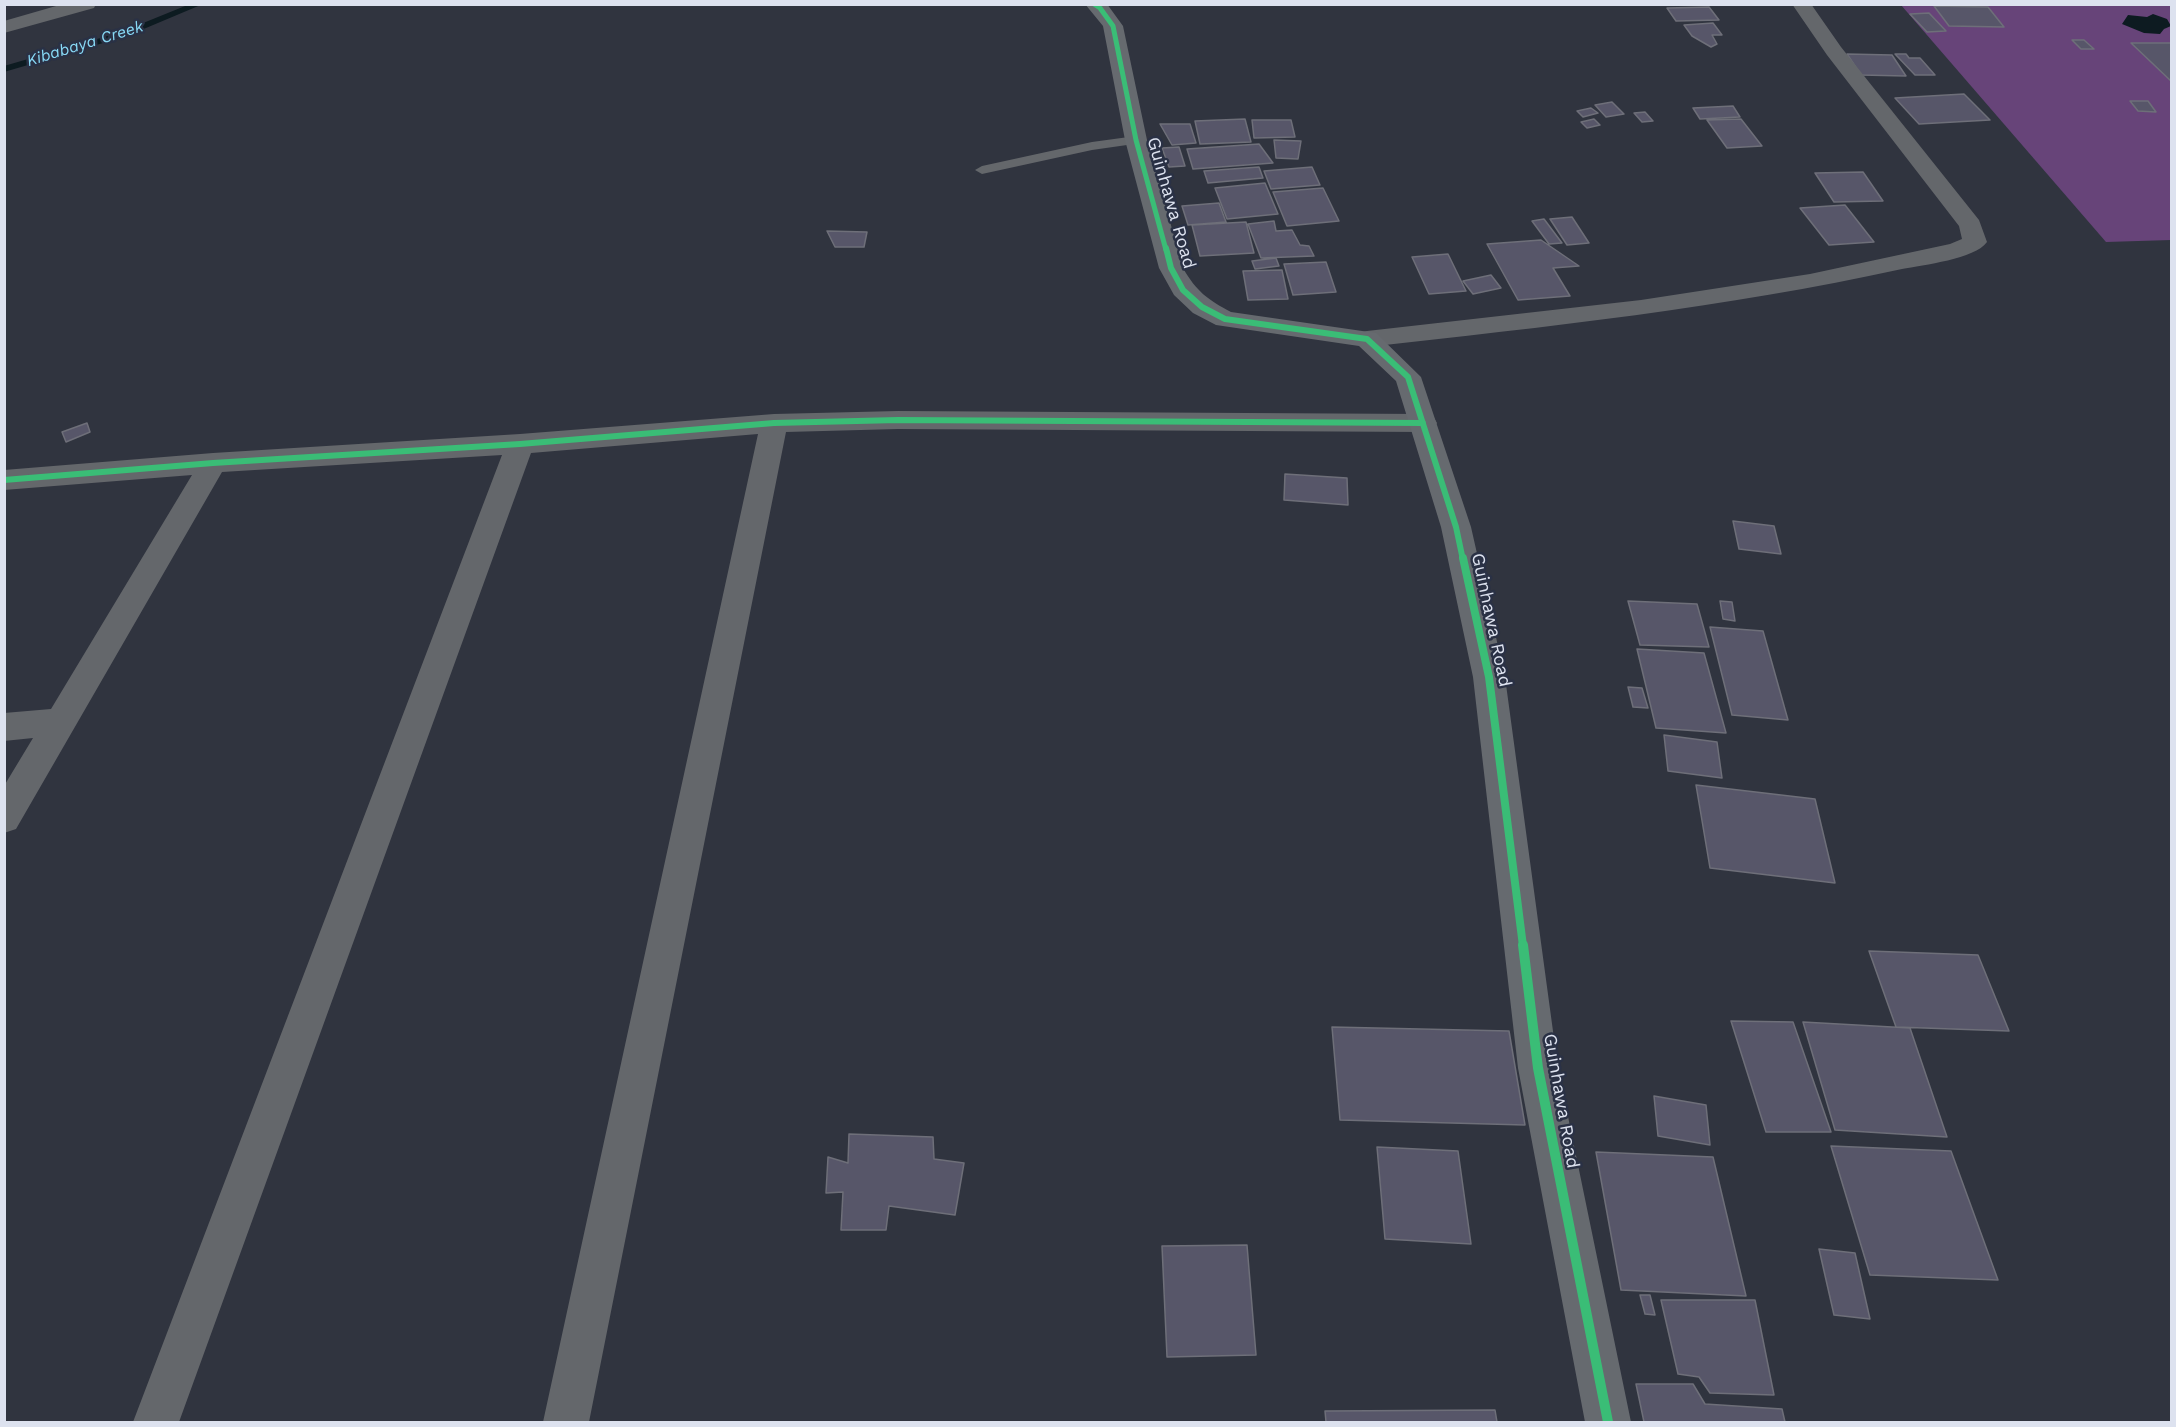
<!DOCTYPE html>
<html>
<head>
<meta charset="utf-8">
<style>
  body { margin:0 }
  #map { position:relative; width:2176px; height:1427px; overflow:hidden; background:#30343f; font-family:"Work Sans",sans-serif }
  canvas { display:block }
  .frame { position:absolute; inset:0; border:6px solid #dde2ef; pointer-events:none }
</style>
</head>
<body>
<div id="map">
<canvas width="2176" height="1427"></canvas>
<div class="frame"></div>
</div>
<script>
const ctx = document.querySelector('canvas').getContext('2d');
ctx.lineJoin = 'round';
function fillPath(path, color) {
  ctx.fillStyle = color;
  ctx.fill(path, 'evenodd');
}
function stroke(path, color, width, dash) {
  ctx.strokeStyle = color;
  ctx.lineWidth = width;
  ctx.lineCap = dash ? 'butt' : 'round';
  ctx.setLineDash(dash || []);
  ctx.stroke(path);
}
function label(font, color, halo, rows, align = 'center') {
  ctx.font = font + ' "Work Sans",sans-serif';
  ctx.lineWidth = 5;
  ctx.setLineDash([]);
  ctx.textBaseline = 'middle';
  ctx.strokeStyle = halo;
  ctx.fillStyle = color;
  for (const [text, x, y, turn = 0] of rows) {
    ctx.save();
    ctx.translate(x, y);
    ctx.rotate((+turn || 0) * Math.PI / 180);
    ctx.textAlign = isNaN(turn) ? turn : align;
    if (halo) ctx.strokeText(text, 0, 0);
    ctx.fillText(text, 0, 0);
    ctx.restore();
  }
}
fillPath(new Path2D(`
  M1901 5H2171V240L2106 242Z`), '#674479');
fillPath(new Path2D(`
  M2153 14 2167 19 2171 26 2164 29 2160 34 2144 33 2122 24 2128 15 2147 17Z`), '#0d1b21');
fillPath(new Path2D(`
  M190 4H203L127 36 4 72V66L121 32Z`), '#0d1b21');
const building = new Path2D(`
  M1934 6 1988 7 2004 27 1949 26Z
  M1709 7 1719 20 1676 21 1667 8Z
  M1929 13 1946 31 1927 32 1910 14Z
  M1713 23 1722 35H1712L1717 44 1711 47 1692 36 1684 25Z
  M2072 40H2084L2094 49H2081Z
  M2131 43H2172V82Z
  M1847 54 1892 55 1906 76 1861 75Z
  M1895 54H1906L1909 58H1920L1935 75H1915Z
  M1964 94 1990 120 1919 124 1895 98Z
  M2130 101H2148L2156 112 2138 111Z
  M1612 102 1624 114 1606 117 1595 105Z
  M1733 106 1740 117 1700 119 1693 108Z
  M1591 108 1598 113 1583 117 1577 111Z
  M1645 112 1653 121 1642 122 1634 113Z
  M1245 119 1251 142 1200 144 1195 121Z
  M1594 119 1600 125 1587 128 1581 122Z
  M1741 119 1762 146 1727 148 1707 120Z
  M1252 120H1291L1295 137 1254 138Z
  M1160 124H1190L1196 143 1172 145Z
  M1274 140 1301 141 1298 159 1276 158Z
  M1259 144 1273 163 1193 169 1187 149Z
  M1179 147 1185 166 1169 167 1162 148Z
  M1259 167 1263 178 1208 183 1204 171Z
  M1312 167 1320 185 1271 189 1264 171Z
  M1863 172 1883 201 1834 202 1815 173Z
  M1265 183 1278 214 1227 219 1215 188Z
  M1323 188 1339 221 1287 226 1273 192Z
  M1219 203 1226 222 1188 225 1182 206Z
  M1845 205 1874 242 1829 245 1800 208Z
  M1572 217 1589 243 1567 245 1550 219Z
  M1544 219 1562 243 1549 244 1532 221Z
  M1274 221 1276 231 1292 230 1300 245 1309 246 1314 256 1261 258 1248 224Z
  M1246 222 1254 253 1200 256 1192 225Z
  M827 231 867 232 864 247H835Z
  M1541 240 1579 266 1553 268 1570 296 1518 300 1487 244Z
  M1448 254 1466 291 1429 294 1412 257Z
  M1276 258 1279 266 1255 269 1252 261Z
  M1326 262 1336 292 1293 295 1284 264Z
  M1282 270 1288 299 1248 300 1243 271Z
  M1491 275 1501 288 1473 294 1463 281Z
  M87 423 90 432 66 442 62 432Z
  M1285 474 1347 478 1348 505 1284 500Z
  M1733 521 1774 526 1781 554 1739 549Z
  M1628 601 1697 604 1709 647 1640 645Z
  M1720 601 1732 602 1735 621 1723 619Z
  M1710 627 1763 631 1788 720 1732 715Z
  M1637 649 1704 653 1726 733 1656 728Z
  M1628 687 1642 688 1648 708 1633 707Z
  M1664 735 1717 742 1722 778 1668 771Z
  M1696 785 1815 799 1835 883 1710 868Z
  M1869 951 1978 955 2009 1031 1896 1027Z
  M1731 1021 1793 1022 1831 1132H1766Z
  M1803 1022 1910 1028 1947 1137 1835 1130Z
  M1332 1027 1509 1031 1525 1125 1340 1120Z
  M1654 1096 1706 1105 1710 1145 1658 1136Z
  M849 1134 933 1137 934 1159 964 1163 955 1215 889 1206 886 1230H841L843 1192 826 1193 828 1157 848 1163Z
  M1831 1146 1951 1151 1998 1280 1870 1275Z
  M1377 1147 1458 1151 1471 1244 1385 1239Z
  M1596 1152 1713 1157 1746 1296 1621 1290Z
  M1247 1245 1256 1355 1167 1357 1162 1246Z
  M1819 1249 1855 1253 1870 1319 1834 1315Z
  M1640 1295H1650L1655 1315 1645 1314Z
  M1661 1300H1755L1774 1395 1710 1393 1699 1377 1678 1374Z
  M1636 1384H1693L1705 1404 1782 1409 1785 1422H1644Z
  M1495 1410 1497 1422H1326L1325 1411Z`);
fillPath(building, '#575669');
stroke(building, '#6e6f79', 1.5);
fillPath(new Path2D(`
  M1136 136 1143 140 1141 143 1092 150 982 174 975 170 982 166 1092 142Z`), '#64676b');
fillPath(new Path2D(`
  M63 4H96L94 8 4 33V21Z
  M1792 4H1811L1841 47 1979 220 1987 242C1975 259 1923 265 1902 269 1725 308 1546 327 1367 347L1358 345 1354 339 1358 333 1367 331 1641 300 1810 274 1950 244 1962 239 1959 226 1827 55Z
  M898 411 1423 414 1433 416 1437 423 1433 430 1423 432 898 429 786 432 589 1422H543L758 434 531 453 179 1422H133L502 455 222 472 16 829 4 833V786L33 738 4 741V713L51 709 192 475 4 490V470L213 453 520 434 774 414Z`), '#64676b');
fillPath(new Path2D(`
  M1085 4H1107L1123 26 1147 140 1183 268C1196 291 1208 300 1231 312L1376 333 1421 377 1471 527 1505 677 1558 1068 1631 1422H1585L1518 1068 1473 677 1441 527 1396 381 1359 346 1216 325 1193 313 1174 295 1159 268 1125 140 1103 26Z`), '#666a6f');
stroke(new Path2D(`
  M1094 4 1100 8 1113 26 1136 140 1166 250`), '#3abd76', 5);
stroke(new Path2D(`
  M1166 248 1171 268 1183 290 1202 307 1225 319 1367 339 1408 377 1456 527 1463 560
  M4 480 213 463 520 444 774 423 898 420 1423 423`), '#3abd76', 6);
stroke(new Path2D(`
  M1463 558 1489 677 1523 946`), '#3abd76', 8);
stroke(new Path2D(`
  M1523 945 1538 1068 1608 1422`), '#3abd76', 10);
label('italic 16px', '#88daf7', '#2a3145', [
  ["Kibabaya Creek",85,44,-17]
]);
label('18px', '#dde2ef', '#2a3145', [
  ["Guinhawa Road",1171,203,74],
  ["Guinhawa Road",1491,620,78],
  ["Guinhawa Road",1561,1101,80]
]);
</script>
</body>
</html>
